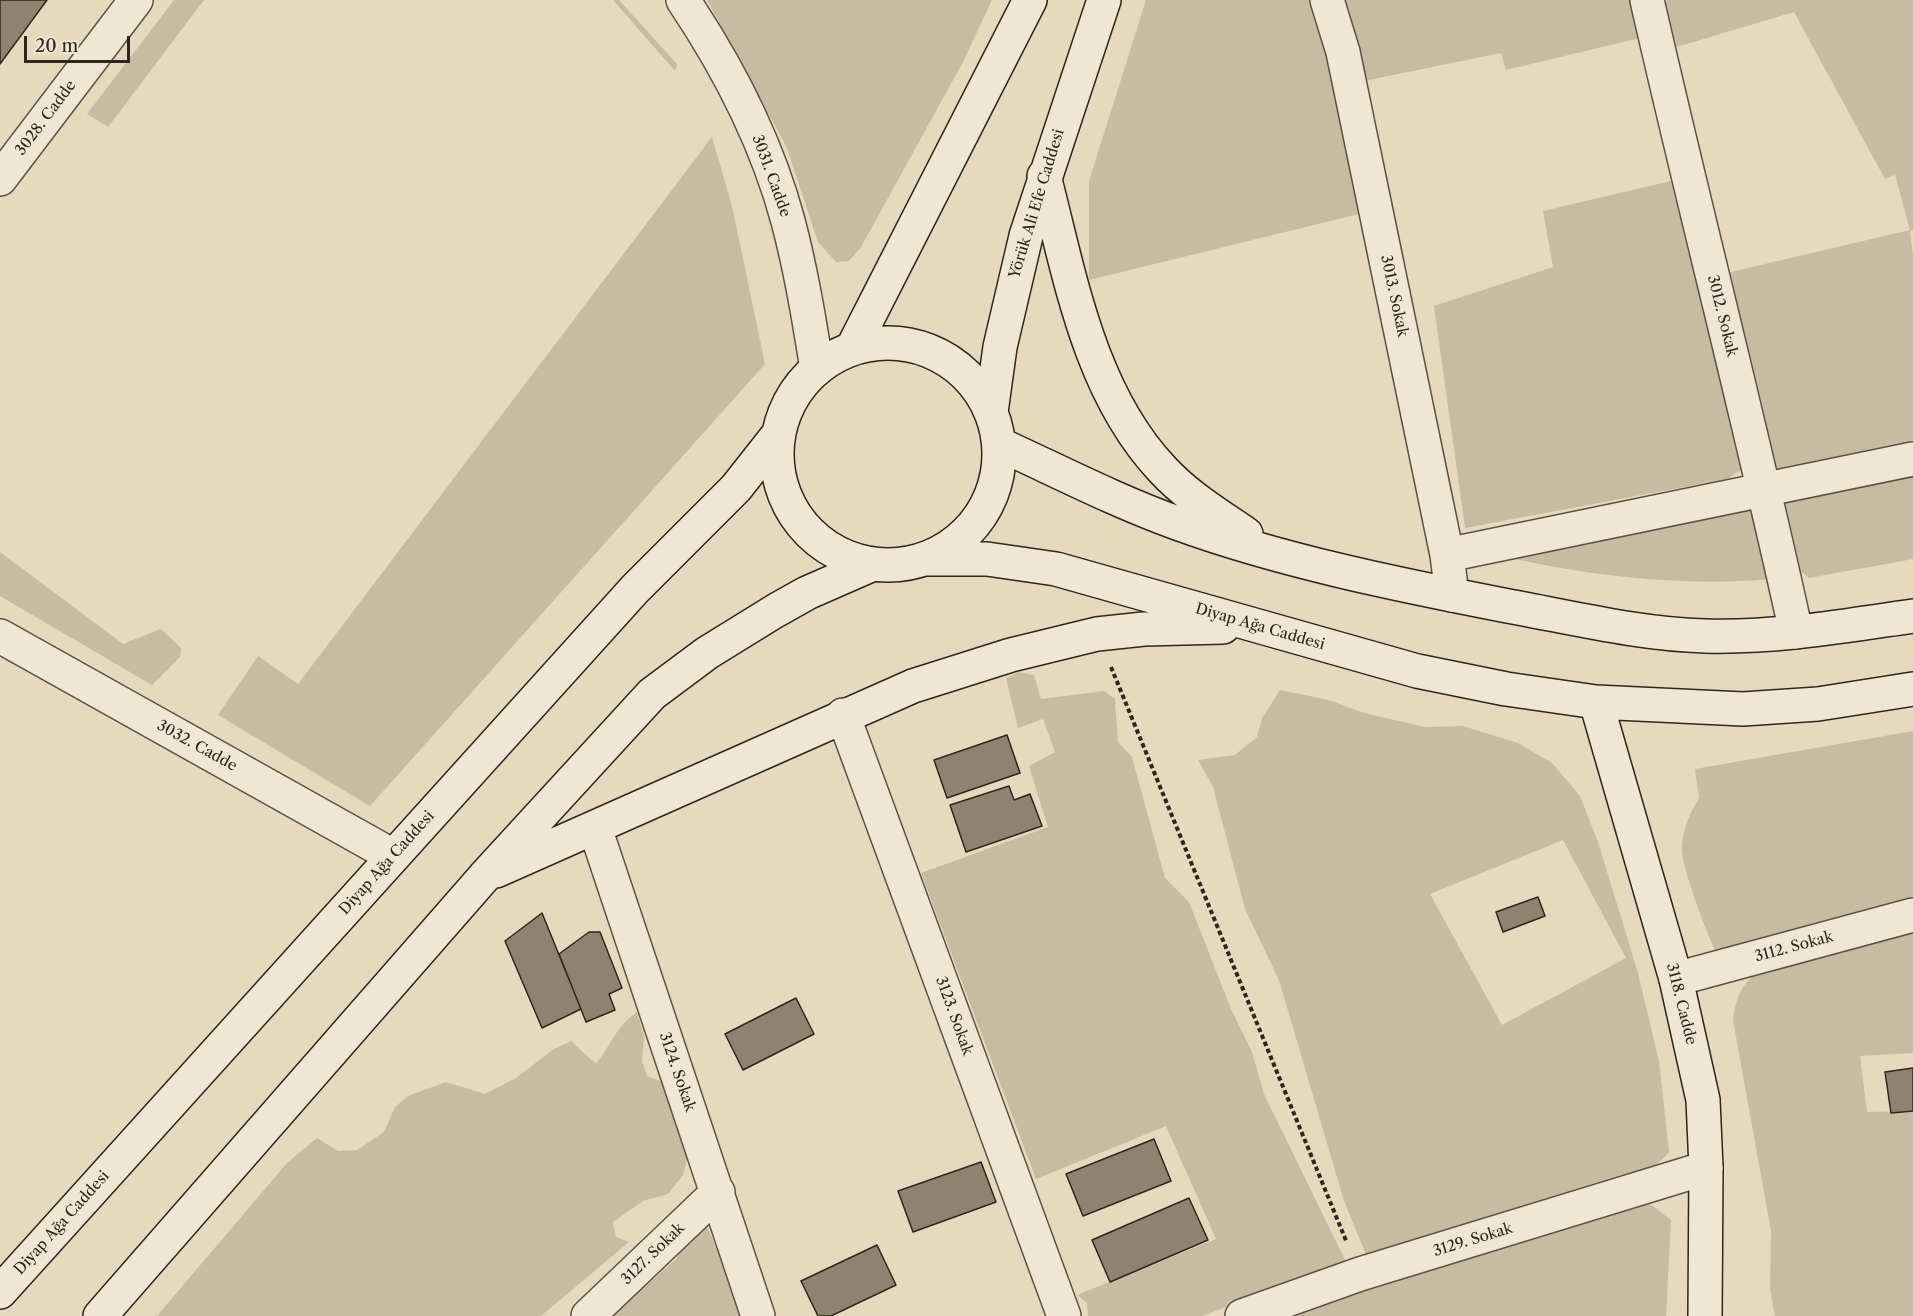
<!DOCTYPE html>
<html>
<head>
<meta charset="utf-8">
<style>
  body { margin:0 }
  #map { position:relative; width:1913px; height:1316px; overflow:hidden; background:#e6d9bd; font-family:"Libre Caslon Text",serif }
  canvas { display:block }
  .scale { position:absolute; left:24px; top:36px; width:106px; height:27px; box-sizing:border-box; border:3px solid #2f261d; border-top:0; padding-left:8px; font-size:18px; line-height:21px; white-space:nowrap; color:#2f261d; -webkit-text-stroke:4px #efe6d4; paint-order:stroke }
</style>
</head>
<body>
<div id="map">
<canvas width="1913" height="1316"></canvas>
<div class="scale">20 m</div>
</div>
<script>
const ctx = document.querySelector('canvas').getContext('2d');
ctx.lineJoin = 'round';
function fillPath(path, color) {
  ctx.fillStyle = color;
  ctx.fill(path, 'evenodd');
}
function stroke(path, color, width, dash) {
  ctx.strokeStyle = color;
  ctx.lineWidth = width;
  ctx.lineCap = dash ? 'butt' : 'round';
  ctx.setLineDash(dash || []);
  ctx.stroke(path);
}
function label(font, color, halo, rows, align = 'center') {
  ctx.font = font + ' "Libre Caslon Text",serif';
  ctx.lineWidth = 6;
  ctx.setLineDash([]);
  ctx.textBaseline = 'middle';
  ctx.strokeStyle = halo;
  ctx.fillStyle = color;
  for (const [text, x, y, turn = 0] of rows) {
    ctx.save();
    ctx.translate(x, y);
    ctx.rotate((+turn || 0) * Math.PI / 180);
    ctx.textAlign = isNaN(turn) ? turn : align;
    if (halo) ctx.strokeText(text, 0, 0);
    ctx.fillText(text, 0, 0);
    ctx.restore();
  }
}
fillPath(new Path2D(`
  M174 0H204L108 127 87 114Z
  M613 0H619L677 64 675 71Z
  M707 0H992L963 62 861 247 849 261 836 262 818 242 787 148Z
  M1146 0H1315L1363 213 1089 280V181Z
  M1331 0H1629L1640 38 1506 70 1501 53 1354 83Z
  M1667 0H1913V230L1910 231 1913 255V445L1786 470 1777 469 1769 457 1722 274 1910 230 1895 175 1885 179 1794 12 1670 49 1663 12Z
  M712 137 732 206 765 364 370 806 218 715 258 656 298 684Z
  M1671 181 1742 456 1741 470 1727 479 1465 528 1434 306 1553 267 1543 211Z
  M1913 468V559L1809 578 1803 573H1796L1782 499Z
  M1750 503 1770 579C1686 587 1589 576 1506 557Z
  M0 552 123 644 161 629 181 648 180 657 152 685 0 596Z
  M1019 672 1034 675 1041 699 1104 691 1115 699 1118 742 1132 757 1165 878 1189 902 1231 1009 1252 1052 1264 1094 1346 1262 1202 1316H1088L1087 1303 1077 1295 1216 1239 1166 1126 1036 1179 921 873 1048 827 1029 766 1055 752 1043 719 1018 728 1006 678Z
  M1280 690 1329 700 1364 713 1425 727 1463 726 1518 743 1552 763 1580 796 1598 842 1638 973 1659 1061 1669 1152 1655 1167 1620 1175 1411 1240 1367 1257 1344 1201 1279 980 1245 909 1213 787 1198 760 1235 755 1257 737 1262 718ZM1563 840 1626 958 1502 1025 1430 894Z
  M1913 731V901L1717 954C1708 936 1680 864 1682 847 1683 829 1690 812 1699 798L1695 769Z
  M1913 933V1053L1860 1056 1867 1112 1913 1111V1316H1775L1770 1289 1771 1231 1733 1020C1736 998 1740 986 1758 972Z
  M637 1012 644 1037 642 1061 647 1076 665 1083 688 1156 683 1175 668 1194 643 1201 613 1222 616 1237 629 1242 541 1316H157L287 1163 317 1138 338 1151 357 1150 384 1132 395 1107 408 1096 446 1082 485 1094 516 1078 554 1049 571 1041 596 1064C612 1043 616 1027 637 1012Z
  M1650 1204 1671 1220 1666 1316H1286L1603 1215Z
  M706 1223 743 1316H612L676 1259 693 1231Z`), '#c7bba2');
const building = new Path2D(`
  M0 0H47L0 64Z
  M1007 735 1020 773 947 798 934 760Z
  M1009 786 1014 800 1030 794 1042 826 966 852 950 805Z
  M1538 897 1545 916 1503 932 1496 912Z
  M542 913 581 1009 542 1028 505 941Z
  M589 932H600L622 988 609 994 615 1010 586 1022 559 954Z
  M796 998 814 1034 743 1070 725 1034Z
  M1913 1068V1111L1891 1113 1885 1072Z
  M1154 1139 1171 1181 1083 1216 1066 1174Z
  M981 1162 996 1202 913 1232 898 1191Z
  M1189 1198 1208 1240 1110 1282 1092 1240Z
  M877 1245 896 1285 831 1316H818L801 1281Z`);
fillPath(building, '#8e8370');
stroke(building, '#2f261d', 1.5);
const street = new Path2D(`
  M683 0C728 67 767 143 788 221 801 270 809 319 817 369
  M1327 0 1343 52 1447 555 1452 595
  M1647 0C1695 211 1750 421 1796 632
  M0 179 136 0
  M1447 555 1913 459
  M0 636 393 856
  M843 715 1064 1316
  M595 828 758 1316
  M1676 979 1913 915
  M588 1316 718 1192
  M1242 1316 1360 1274 1706 1168`);
const secondary = new Path2D(`
  M1044 176C1070 276 1089 392 1163 470 1187 496 1217 514 1246 534
  M777 454a111 111 0 1 1 222 0a111 111 0 1 1-222 0Z
  M852 349 1030 0
  M991 412 1000 347 1026 236 1104 0
  M999 444C1058 471 1116 501 1177 523 1281 561 1400 585 1508 606 1574 618 1639 634 1705 636 1775 638 1844 626 1913 616
  M925 559H987L1056 569 1417 671 1506 689 1596 702 1743 709 1818 704 1913 689
  M1596 702 1676 979 1703 1100 1706 1168 1705 1316
  M496 871 913 686 1011 655 1097 634 1144 629 1223 627
  M0 1292 635 589 736 488 777 436
  M100 1316 484 877 652 694 707 653 775 611 807 593 871 565`);
stroke(street, '#5d5345', 36);
stroke(secondary, '#2f261d', 36);
stroke(new Path2D(`
  M1111 667 1347 1243`), '#2f261d', 4, [4.5, 3]);
stroke(street, '#efe6d4', 33);
stroke(secondary, '#efe6d4', 33);
label('15px', '#2f261d', '#efe6d4', [
  ["3028. Cadde",46,118,-53],
  ["3031. Cadde",771,176,70],
  ["Yörük Ali Efe Caddesi",1037,204,-73],
  ["3013. Sokak",1394,296,78],
  ["3012. Sokak",1722,316,76],
  ["Diyap Ağa Caddesi",1260,627,16],
  ["3032. Cadde",197,746,29],
  ["Diyap Ağa Caddesi",387,863,-48],
  ["3112. Sokak",1794,947,-15],
  ["3118. Cadde",1681,1004,76],
  ["3123. Sokak",954,1016,70],
  ["3124. Sokak",677,1072,71],
  ["Diyap Ağa Caddesi",62,1223,-48],
  ["3129. Sokak",1473,1240,-17],
  ["3127. Sokak",653,1254,-44]
]);
</script>
</body>
</html>
